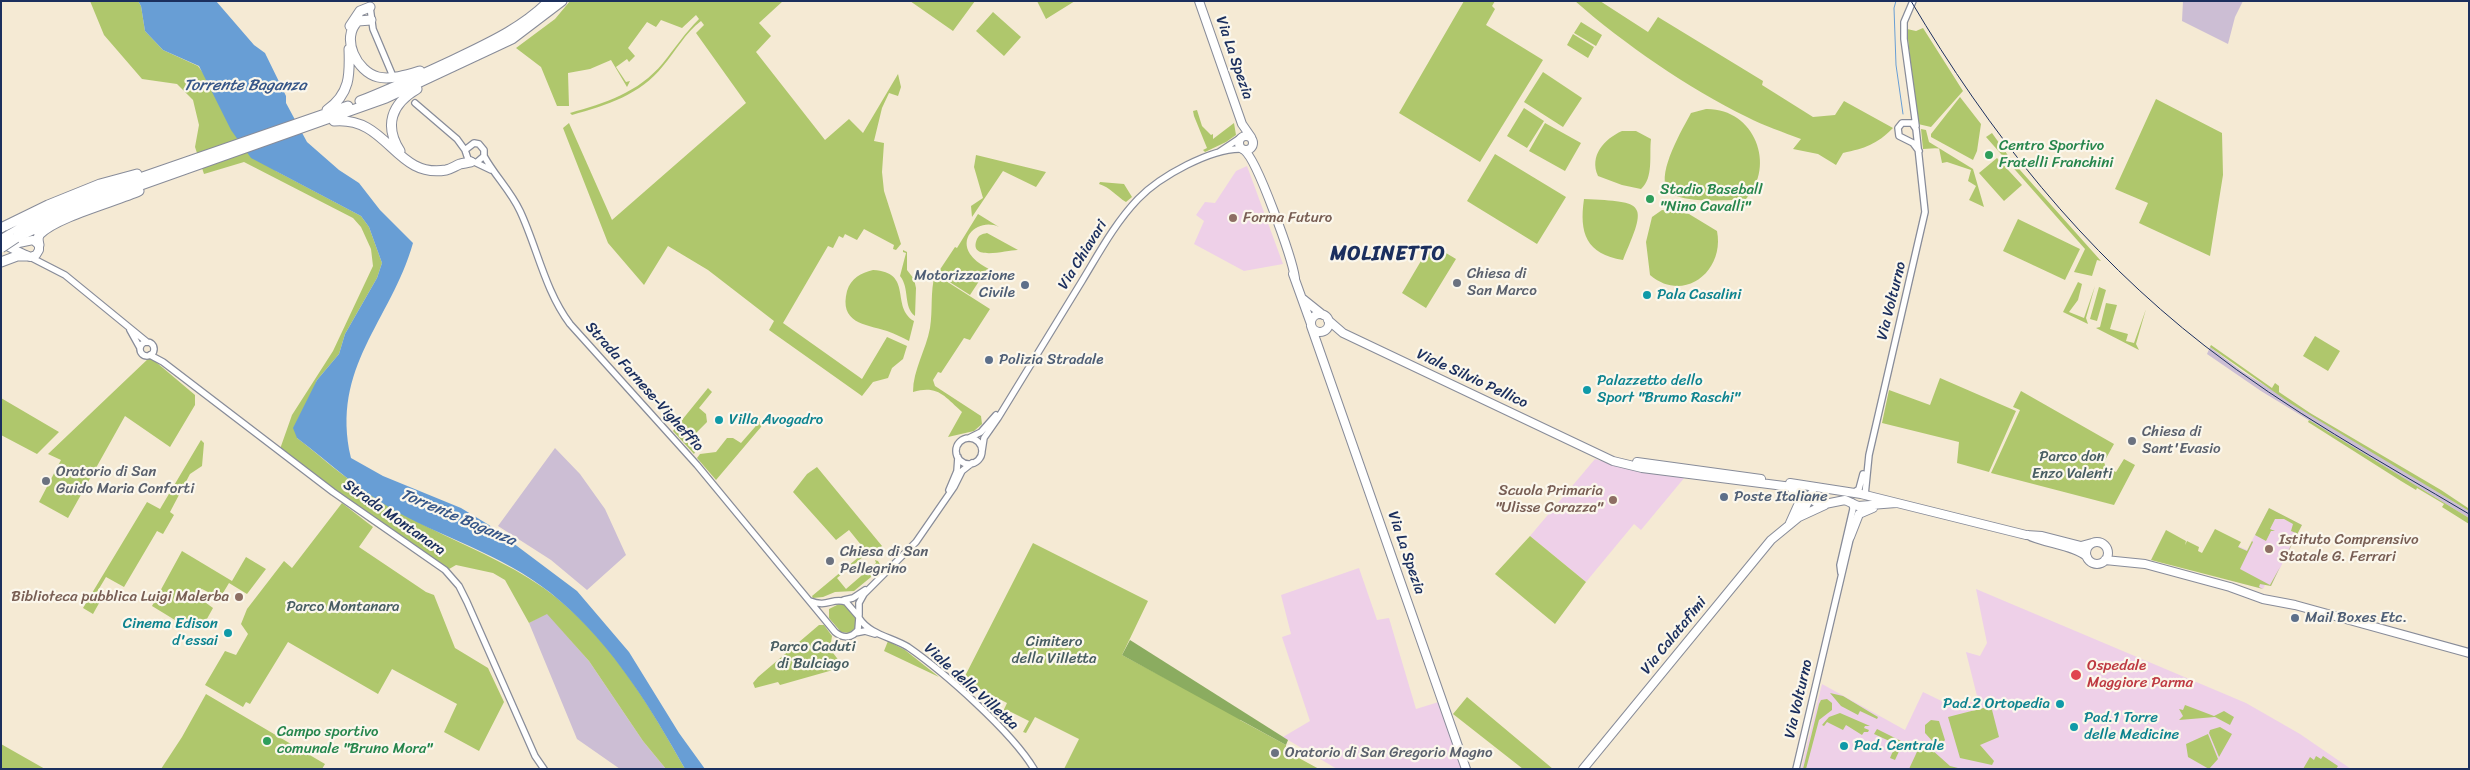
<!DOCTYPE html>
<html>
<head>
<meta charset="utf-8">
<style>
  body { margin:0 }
  #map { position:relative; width:2470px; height:770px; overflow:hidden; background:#f5ead4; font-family:Sriracha,sans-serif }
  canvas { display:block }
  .frame { position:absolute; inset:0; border:2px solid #1b2f5e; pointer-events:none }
</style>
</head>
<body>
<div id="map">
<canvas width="2470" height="770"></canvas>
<div class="frame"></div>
</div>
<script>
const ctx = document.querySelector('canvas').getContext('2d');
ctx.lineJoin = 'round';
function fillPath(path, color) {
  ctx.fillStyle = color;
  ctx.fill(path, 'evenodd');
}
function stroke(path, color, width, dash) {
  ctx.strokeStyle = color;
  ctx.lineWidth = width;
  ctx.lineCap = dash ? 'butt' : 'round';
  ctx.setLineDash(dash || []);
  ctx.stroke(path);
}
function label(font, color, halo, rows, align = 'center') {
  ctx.font = font + ' Sriracha,sans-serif';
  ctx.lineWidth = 4.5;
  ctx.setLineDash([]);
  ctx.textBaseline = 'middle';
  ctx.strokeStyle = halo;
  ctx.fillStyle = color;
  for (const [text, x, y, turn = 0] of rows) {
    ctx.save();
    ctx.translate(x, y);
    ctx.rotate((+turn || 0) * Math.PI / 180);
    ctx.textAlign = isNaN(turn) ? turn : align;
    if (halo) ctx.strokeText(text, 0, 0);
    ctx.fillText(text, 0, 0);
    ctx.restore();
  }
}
fillPath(new Path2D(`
  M1247 166 1283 264 1244 271 1194 244 1204 221 1196 215 1205 202 1215 203 1236 171Z
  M1595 459 1612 464 1685 477 1641 530 1634 524 1586 582 1530 536Z
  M2269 508 2302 525 2271 586 2265 585 2263 589 2222 578 2238 546 2247 550Z
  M1359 568 1377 620 1389 618 1416 709 1445 700 1469 769H1337L1283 737 1310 721 1282 637 1291 634 1281 595Z
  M1976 589 2246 703 2300 734 2351 769H1801L1822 684 1905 730 1923 692 1954 707 1978 700 1966 652 1980 656 1987 643Z`), '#eed0e8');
fillPath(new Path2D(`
  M2183 1H2243L2235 17 2228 44 2182 21Z
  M2210 347 2243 372 2469 511V518L2261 391 2207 354Z
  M555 448 580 474 605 509 626 555 587 590 551 560 498 526Z
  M547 613 589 661 643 741 666 769H620L577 739 529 623Z`), '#ccbed4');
fillPath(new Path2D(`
  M90 1H138L141 6 145 31 163 50 198 66 276 171 361 216 369 227 382 263 377 278 345 334 339 354 317 380 297 438C317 453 336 471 357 485 381 502 409 518 436 531 478 552 522 569 558 599 613 644 651 708 685 769H666L643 741 589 661 547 614 529 623 505 580 493 573 456 565 444 572 368 521 280 449 292 415 333 351 373 266 371 249 361 227 353 218 244 162 204 174 195 147 199 125 193 100 177 84 142 79 104 35Z
  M570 1H783L759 23 771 36 756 52 825 140 849 119 863 133 898 74 901 87 898 96 889 93 882 108 874 141 884 143 882 172 884 191 901 244 896 250 893 249 894 245 864 229 857 240 845 234 843 238 839 236 833 248 828 246 783 323 862 379 887 337 907 346 903 359 892 368 888 378 873 382 862 396 769 330 774 321 708 270 668 246 644 285 608 243 563 128 569 123 612 220 746 103 696 33 704 25 701 21C685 33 676 51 663 66 640 95 607 105 572 115L570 113C605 103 638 93 663 63 675 48 685 33 699 19L696 15 682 28 661 20 656 27 647 22 628 48 635 56 629 62 627 59 616 67 626 82 630 81 627 87 611 60 590 69 568 73 569 106H557L541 67 516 48 555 19Z
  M910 1H975L953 31Z
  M1037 1H1075L1046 19Z
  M1464 1H1495L1492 6 1495 9 1486 25 1543 60 1480 162 1399 113Z
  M1575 1H1600L1648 32 1658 17 1763 81 1762 85 1813 117 1835 115 1844 101 1893 128C1876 145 1865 148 1843 153L1836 165 1818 154 1793 149 1801 139C1783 132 1764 126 1747 117 1688 88 1624 44 1575 1Z
  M993 12 1021 37 1004 56 976 31Z
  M1581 22 1602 35 1596 46 1574 33Z
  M1923 28 1963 91 1931 127 1918 124 1916 117 1907 29 1916 31Z
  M1573 34 1594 47 1588 58 1567 45Z
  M1543 72 1582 98 1563 127 1524 102Z
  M1960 97 1981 124 1977 151 1973 160 1931 137V134Z
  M2156 99 2222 133 2223 175 2210 256 2139 223 2148 203 2115 189Z
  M1524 108 1544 121 1527 148 1507 136Z
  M1706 109C1754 108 1777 165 1746 199 1729 200 1677 205 1667 189 1657 172 1683 128 1691 113Z
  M1197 110 1202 126 1211 135 1213 134V139L1234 123 1236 135 1226 142 1205 152 1203 150 1207 148 1194 116 1193 111Z
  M1545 123 1581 143 1565 171 1529 151Z
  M1921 129 1926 130 1929 142 1973 169 1984 207 1969 200 1976 186 1968 181 1971 170 1947 162 1942 163 1939 148 1923 149Z
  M1622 131H1636L1651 139C1649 154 1654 178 1641 189L1622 185 1598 176C1589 156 1604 139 1622 131Z
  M1992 133 2012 161 2101 261 2097 260 2092 276 2074 272 2085 249 1986 137Z
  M1495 154 1566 197 1537 244 1467 201Z
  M976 155 1046 172 1036 187 1003 171 972 217 971 206 983 198 974 167Z
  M1997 158 2022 185 2004 201 1979 173Z
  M1100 182 1124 184 1132 197 1126 202C1116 196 1110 187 1099 184Z
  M1584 199C1646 202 1648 202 1623 260 1586 254 1579 233 1584 199Z
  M1662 210 1689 214 1717 231C1725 271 1684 304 1650 275L1646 242 1652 217Z
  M978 214 999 227C981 218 958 235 970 254 977 265 993 270 1002 277L1001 279 987 269 970 295 937 274 955 247 957 248Z
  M2018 219 2080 249 2065 280 2003 251Z
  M987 233 1018 250C1010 249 967 263 977 239 979 235 982 234 987 233Z
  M1431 244 1456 259 1426 308 1402 293Z
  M903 250 907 252V270L914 279 916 288 915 316C903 307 910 288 900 276L906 253 903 252Z
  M873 270C914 272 890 307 914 321L909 341C902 337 895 334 887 331 864 324 839 323 847 291 851 278 861 273 873 270Z
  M935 274 990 309 970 340 964 338 941 373 938 372 933 380 935 386 981 416 982 424 974 431 948 437 962 412C944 396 938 385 913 392 913 370 926 350 930 328 933 310 930 292 935 274Z
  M2078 282 2082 284 2078 300 2069 312 2084 318 2095 286 2086 318 2088 324 2063 312Z
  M2099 287 2106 290 2097 321 2090 319Z
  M2106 303 2117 305 2110 329 2128 334 2126 341 2134 343 2146 309 2136 344 2139 350 2096 328 2100 327Z
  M2315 336 2340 351 2328 371 2303 356Z
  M2211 345 2272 388 2275 383 2279 386V392L2310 413 2441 490 2468 508 2469 511 2290 403 2210 347Z
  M150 357 195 395V405L170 447 125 416 68 518 39 502 61 460 48 454Z
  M1940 378 2016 411 1989 472 1957 463 1959 442 1882 423 1889 390 1930 405Z
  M708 388 712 392 699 408 706 414 707 422 695 434 696 450 694 454 673 431Z
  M2021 391 2114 444 2104 462 2106 468 2116 472 2124 459 2135 465 2114 505 1991 473 2020 410 2013 407Z
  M1 398 59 432 37 454 1 435Z
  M753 416 762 424 761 427 716 480 697 458 700 454 716 452 727 438H733L741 443 755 427V421L748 418Z
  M2309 420 2469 518V524L2442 507 2444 504 2417 488 2416 490 2401 481 2308 422Z
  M201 440 204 443 202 466 190 474 170 512 174 515 163 534 157 531 124 587 106 577 97 592 103 596 93 614 83 608 147 502 160 509Z
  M817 467 882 546 870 555 868 553 837 578 846 589 876 563 875 560 878 561 882 568 854 591 835 592 823 597 813 598 812 596 866 551 849 530 836 540 793 492 807 474Z
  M342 503 373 527 359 547 426 592 434 595 455 648 488 668 504 702 479 751 444 732 457 704 392 669 378 694 288 642 250 704 246 702 243 707 205 685 225 651 236 655 248 634 241 624 247 609 284 561 292 568Z
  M2269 508 2302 525 2288 552 2296 533 2291 531 2293 524 2284 519H2275L2270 529 2275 531H2271L2266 541 2255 535Z
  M2215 529 2241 542 2238 547 2247 551 2252 541 2253 542 2240 569 2270 585 2280 567 2271 586 2260 584 2259 587 2263 589 2151 560 2166 530 2186 541 2185 545 2187 541 2199 547 2198 551 2202 553Z
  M1530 536 1586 582 1555 624 1495 574Z
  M1033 543 1148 601 1122 655 1240 718V720L1286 745V751L1319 769H1064L1079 739 1035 717 1026 733 1023 732 1029 721 1007 710 1001 721 999 720 1007 703 963 680Z
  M182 551 232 581 246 557 266 569 247 594 229 583 220 598 202 589 198 597 213 608 203 626 197 624 188 628 152 606Z
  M839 604 845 605 856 618 855 628 849 633 841 632 829 618V609Z
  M819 625H824L832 636 830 649 840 662V668L780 685 778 682 755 688 753 683 758 677Z
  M888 641 905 650 939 677 884 651Z
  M1830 693 1843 696 1878 717 1877 719 1860 711 1858 715 1841 706Z
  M206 694 325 764 322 769H161L182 737Z
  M1467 697 1553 769H1523L1453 714Z
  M1827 699 1832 703V710L1819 720 1806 769H1803L1819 704 1821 700Z
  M2185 705 2214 716 2224 711 2234 717 2230 725 2215 717 2179 720 2183 716 2179 709 2183 710Z
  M1991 706 1999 737 1980 745 1994 761 1992 765 1960 758 1948 717Z
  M1840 713 1870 726H1865L1864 728 1869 730 1868 732H1864L1862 735 1846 725 1843 730 1827 722 1824 726 1822 725 1829 717Z
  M1931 720 1939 721 1945 740 1941 745 1935 744 1925 733V725Z
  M2220 727 2232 734 2219 757 2209 733 2210 730Z
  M1877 729 1901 741 1902 745 1895 760 1890 758 1896 744 1874 734Z
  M2208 734 2218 759 2209 769 2188 757 2186 744Z
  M1922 741 1950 766 1962 769H1909Z
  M1 744 45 769H1Z
  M2316 756 2321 759 2323 756 2338 766 2336 769H2303L2310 757 2314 760Z`), '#afc76c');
fillPath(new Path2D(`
  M1130 640 1288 740 1286 745 1122 655Z`), '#8bac60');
fillPath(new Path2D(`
  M138 1H216L254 45 265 53 286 96V103L307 142 339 170 359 183 380 210 413 243C391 321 330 367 351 458L383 476 461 508 489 525 577 591 629 652 679 733 705 769H685C651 708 613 646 559 600 513 559 451 541 397 512 361 492 330 463 297 438L293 428 317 380 339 354 345 334 377 278 382 263 369 227 361 216 251 158 231 130 199 66 163 50 145 31 141 6Z`), '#689ed5');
stroke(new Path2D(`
  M1896 1 1894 8 1896 65 1903 114`), '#689ed5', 1);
const minor = new Path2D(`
  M1913 1 1904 22V39L1916 126
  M370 7 373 29 392 74
  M415 103 457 139 465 150
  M1219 152 1240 138
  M484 156C495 176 510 190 520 211 537 247 545 291 570 324L697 465 835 632C843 639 852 638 858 630L859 617 846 602C832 597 828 608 810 601
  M477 162 484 156V150L479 144 474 143 465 150 468 159 491 170
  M30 257 65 275 147 342
  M130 330 140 348
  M140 349a7 7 0 1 1 14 0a7 7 0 1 1-14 0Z
  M150 355 163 362 333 492 445 570 459 586 467 602 535 756 544 769
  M969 438 981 432 996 415
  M956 451a13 13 0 1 1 26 0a13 13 0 1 1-26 0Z
  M982 451 984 438 998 418C1026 372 1054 327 1082 281 1099 253 1115 223 1138 199 1159 177 1212 147 1243 149
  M949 490 957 471 958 457
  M1853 493 1859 489 1863 474
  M1865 495 1869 455 1925 212 1916 129 1912 123H1902L1898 128 1899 136 1913 143 1919 151
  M1841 573 1840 565 1853 509 1852 502
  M844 600 853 598 865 590
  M859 615V603L864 594 916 542 954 487 962 471 972 463
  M859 618C870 635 892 637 908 647 944 672 1012 732 1034 769
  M855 633 865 631 875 634
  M1796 769 1851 535`);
const major = new Path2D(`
  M1199 1 1242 124 1251 137
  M1239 143a7 7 0 1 1 14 0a7 7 0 1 1-14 0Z
  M1244 150C1257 159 1292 258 1295 278
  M9 247 30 257 36 255 39 250V245L33 240 14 244
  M1293 274 1311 324
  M1303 299 1323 315
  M1311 323a9 9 0 1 1 18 0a9 9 0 1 1-18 0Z
  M1328 320 1343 333 1613 461 1642 468 1792 487 1820 505 1845 500 1858 506 1896 503
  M1311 326 1466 769
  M1637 462 1761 479
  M1790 483 1861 494 2026 535 2042 536 2081 546 2092 543
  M1801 516 1812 493
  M1790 523 1799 503 1792 489
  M2028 535C2043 543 2077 546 2087 557
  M1850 537 1859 514 1873 508
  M2086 553a11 11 0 1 1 22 0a11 11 0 1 1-22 0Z
  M2105 560 2145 564 2230 587 2263 599 2295 605 2469 653
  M1583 769 1771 540 1799 517 1825 505`);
const highway = new Path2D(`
  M371 20 358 21C340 38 357 72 378 77 391 80 407 75 420 71
  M350 26 360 11 370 7
  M360 101C391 89 421 75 451 61 486 44 521 29 549 1
  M327 110C350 94 350 75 349 49
  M334 121C388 116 395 179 446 170 451 169 455 166 460 164 464 163 467 163 471 162
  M400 151C384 126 391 104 417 89
  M1 228 48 205 100 184 137 174
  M9 235 41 216 82 198 348 106
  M16 238 79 207 386 98 512 39 562 1
  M39 245C38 240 37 237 40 234 56 217 117 201 139 191
  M1 262 17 256H27`);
stroke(minor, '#888c99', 8);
stroke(major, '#888c99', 10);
stroke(highway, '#888c99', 11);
stroke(minor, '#fff', 5.5);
stroke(major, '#fff', 8);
stroke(highway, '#fff', 9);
stroke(new Path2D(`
  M1911 1C1989 133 2083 251 2205 346 2287 410 2380 461 2469 514`), '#1b2f5e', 1);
const highwayBridge = new Path2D(`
  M1 240 9 235
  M1 248 16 238`);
stroke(highwayBridge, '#888c99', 11, []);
stroke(highwayBridge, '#fff', 9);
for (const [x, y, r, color] of [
  [1989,155,5,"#2e9e5b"],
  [1650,199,5,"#2e9e5b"],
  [1233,218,5,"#8d6e63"],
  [1457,283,5,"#6b7280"],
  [1025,285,5,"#5c6f8a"],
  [1647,295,5,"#0f9aa8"],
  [989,360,5,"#5c6f8a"],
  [1587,390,5,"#0f9aa8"],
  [719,420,5,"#0f9aa8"],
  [2132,441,5,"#6b7280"],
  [46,481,5,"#6b7280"],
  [1724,497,5,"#5c6f8a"],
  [1613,500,5,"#8d6e63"],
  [2269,549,5,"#8d6e63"],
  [830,561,5,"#6b7280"],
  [239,597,5,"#8d6e63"],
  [2295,618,5,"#5c6f8a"],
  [228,633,5,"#0f9aa8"],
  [2076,675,6,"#e0444e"],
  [2060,704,5,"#0f9aa8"],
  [2074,727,5,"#0f9aa8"],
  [267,741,5,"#2e9e5b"],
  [1844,746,5,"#0f9aa8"],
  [1275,753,5,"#6b7280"]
]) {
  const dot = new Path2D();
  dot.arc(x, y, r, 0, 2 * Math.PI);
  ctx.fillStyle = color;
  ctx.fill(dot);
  stroke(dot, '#fbf7ec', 2);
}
label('15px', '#1b2f5e', '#fbf7ec', [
  ["Via La Spezia",1234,58,71],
  ["Via Chiavari",1083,255,-58],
  ["Via Volturno",1892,301,-76],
  ["Viale Silvio Pellico",1472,379,25],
  ["Strada Farnese-Vigheffio",644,387,48],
  ["Strada Montanara",394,518,35],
  ["Via La Spezia",1406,553,71],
  ["Via Calatafimi",1674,636,-51],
  ["Viale della Villetta",971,687,42],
  ["Via Volturno",1799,699,-77]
]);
label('15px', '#27864d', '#fbf7ec', [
  ["Centro Sportivo",1999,146],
  ["Fratelli Franchini",1999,163],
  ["Stadio Baseball",1660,190],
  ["\"Nino Cavalli\"",1660,207],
  ["Campo sportivo",277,732],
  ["comunale \"Bruno Mora\"",277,749]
], 'left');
label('15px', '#785e54', '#fbf7ec', [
  ["Forma Futuro",1243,218],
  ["Scuola Primaria",1603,491,"right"],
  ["\"Ulisse Corazza\"",1603,508,"right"],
  ["Istituto Comprensivo",2279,540],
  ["Statale G. Ferrari",2279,557],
  ["Biblioteca pubblica Luigi Malerba",229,597,"right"]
], 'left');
label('15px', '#5b616d', '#fbf7ec', [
  ["Chiesa di",1467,274],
  ["San Marco",1467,291],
  ["Chiesa di",2142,432],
  ["Sant'Evasio",2142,449],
  ["Oratorio di San",56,472],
  ["Guido Maria Conforti",56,489],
  ["Chiesa di San",840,552],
  ["Pellegrino",840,569],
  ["Oratorio di San Gregorio Magno",1285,753]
], 'left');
label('15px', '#4e5e75', '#fbf7ec', [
  ["Motorizzazione",1015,276,"right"],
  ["Civile",1015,293,"right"],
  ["Polizia Stradale",999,360],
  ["Poste Italiane",1734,497],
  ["Mail Boxes Etc.",2305,618]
], 'left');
label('15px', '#0d838f', '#fbf7ec', [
  ["Pala Casalini",1657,295],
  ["Palazzetto dello",1597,381],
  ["Sport \"Brumo Raschi\"",1597,398],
  ["Villa Avogadro",729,420],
  ["Cinema Edison",218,624,"right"],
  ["d'essai",218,641,"right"],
  ["Pad.2 Ortopedia",2050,704,"right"],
  ["Pad.1 Torre",2084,718],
  ["delle Medicine",2084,735],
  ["Pad. Centrale",1854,746]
], 'left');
label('15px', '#475d62', '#fbf7ec', [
  ["Parco don",2072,457],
  ["Enzo Valenti",2072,474],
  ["Parco Montanara",343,607],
  ["Cimitero",1054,642],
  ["della Villetta",1054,659],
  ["Parco Caduti",813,647],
  ["di Bulciago",813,664]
]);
label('15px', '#be3a42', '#fbf7ec', [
  ["Ospedale",2087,666],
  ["Maggiore Parma",2087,683]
], 'left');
label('italic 16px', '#365688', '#fbf7ec', [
  ["Torrente Baganza",245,86],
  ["Torrente Baganza",458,518,23]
]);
ctx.letterSpacing = '1px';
label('bold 20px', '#1b2f5e', '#fbf7ec', [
  ["MOLINETTO",1388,255]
]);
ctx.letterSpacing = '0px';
</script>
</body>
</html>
